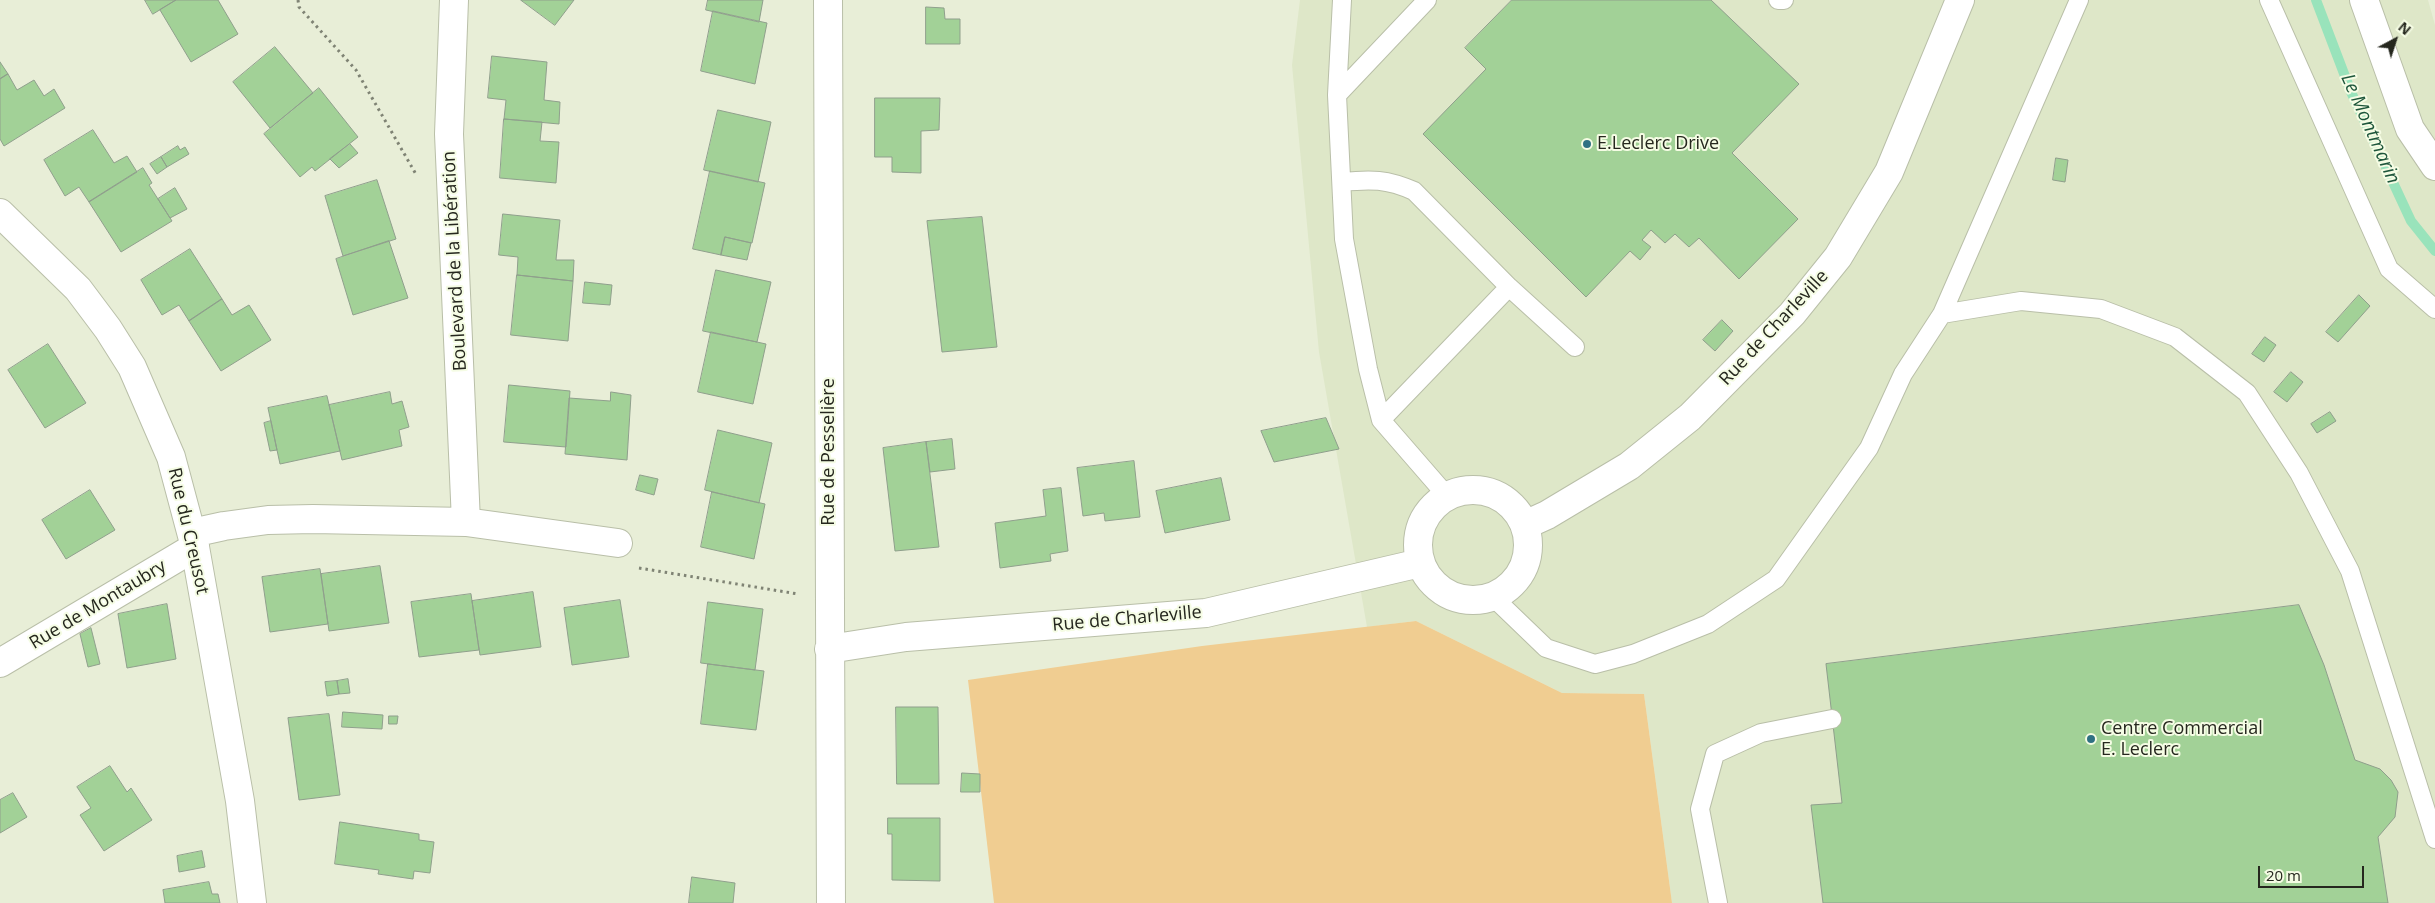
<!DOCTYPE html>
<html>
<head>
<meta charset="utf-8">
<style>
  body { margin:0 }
  #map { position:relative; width:2435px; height:903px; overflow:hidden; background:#e8eed7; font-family:"Open Sans",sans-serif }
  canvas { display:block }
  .north { position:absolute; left:2370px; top:15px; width:50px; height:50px; -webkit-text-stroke:4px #f5fce4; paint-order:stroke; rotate:40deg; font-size:14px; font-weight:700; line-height:20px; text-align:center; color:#25271e }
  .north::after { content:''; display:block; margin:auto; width:18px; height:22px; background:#25271e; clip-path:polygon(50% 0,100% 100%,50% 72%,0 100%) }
  .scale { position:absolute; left:2258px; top:866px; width:106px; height:22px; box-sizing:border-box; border:2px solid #25271e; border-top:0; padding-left:6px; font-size:15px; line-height:18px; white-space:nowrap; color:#25271e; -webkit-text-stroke:4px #f5fce4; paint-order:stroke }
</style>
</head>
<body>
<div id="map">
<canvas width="2435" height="903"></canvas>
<div class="north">N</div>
<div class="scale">20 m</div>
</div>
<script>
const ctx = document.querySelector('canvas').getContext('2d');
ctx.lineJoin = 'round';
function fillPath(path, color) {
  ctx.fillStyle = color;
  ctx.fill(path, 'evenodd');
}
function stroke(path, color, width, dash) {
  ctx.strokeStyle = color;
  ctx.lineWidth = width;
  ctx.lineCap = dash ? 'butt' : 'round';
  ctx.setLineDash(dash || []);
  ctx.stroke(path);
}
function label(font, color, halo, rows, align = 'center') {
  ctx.font = font + ' "Open Sans",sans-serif';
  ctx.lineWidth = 4;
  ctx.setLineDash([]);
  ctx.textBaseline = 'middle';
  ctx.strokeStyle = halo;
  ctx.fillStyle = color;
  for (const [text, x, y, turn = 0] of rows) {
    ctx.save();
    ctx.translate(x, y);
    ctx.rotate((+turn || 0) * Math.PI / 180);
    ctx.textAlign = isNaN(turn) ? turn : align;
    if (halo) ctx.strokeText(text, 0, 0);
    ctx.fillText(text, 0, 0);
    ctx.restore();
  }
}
fillPath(new Path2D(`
  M1300 0H2428L2435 25V903H1672L1644 694 1562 693 1416 621 1367 627 1319 352 1292 65Z`), '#dee7c8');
fillPath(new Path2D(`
  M1416 621 1562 693 1644 694 1672 903H994L968 680 1202 646Z`), '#f0cd91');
stroke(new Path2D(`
  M2316 0 2351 92 2411 221 2435 251`), '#99e3bb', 10);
const building = new Path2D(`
  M145 0H176L153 14Z
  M176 0H218L238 34 191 62 160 10Z
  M521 0H574L555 25Z
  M708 0H763L759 22 706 10Z
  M1512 0H1711L1799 84 1732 153 1798 219 1739 279 1699 238 1689 247 1675 234 1665 243 1651 230 1642 240 1651 247 1640 260 1630 251 1586 297 1423 134 1486 69 1465 48Z
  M926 7 944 8 945 19H960V44H926Z
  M713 11 767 23 755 84 701 71Z
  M275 47 313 93 270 128 233 82Z
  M492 56 547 62 544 100 560 102 559 124 504 119 506 100 488 98Z
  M0 62 8 74 0 79Z
  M8 74 17 90 34 80 44 96 54 89 65 108 4 146 0 139V79Z
  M319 88 358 137 315 171 312 167 300 177 264 134Z
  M875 98H940L939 130 921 131V173L892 172V157H875Z
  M718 110 771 122 758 182 704 170Z
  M504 119 542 122 540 141 559 142 556 183 500 178Z
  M93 130 114 163 127 156 137 172 89 202 79 187 65 196 44 160Z
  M350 144 358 153 339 168 330 159Z
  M178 146 180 150 185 147 189 154 167 167 161 157Z
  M161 157 167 167 157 174 150 164Z
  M2056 158 2068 160 2065 182 2053 180Z
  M143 168 152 183 149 185 172 221 121 252 89 202Z
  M710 171 765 183 752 243 725 237 721 255 693 249Z
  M377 180 396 239 343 256 325 196Z
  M175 188 187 209 170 218 158 199Z
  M503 214 560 220 556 260H574L573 281 517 275 518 257 499 255Z
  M982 217 997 347 942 352 927 221Z
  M725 237 751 243 747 260 721 255Z
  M389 241 408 298 353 315 336 259Z
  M190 249 222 299 189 321 179 305 162 315 141 280Z
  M716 270 771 282 757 342 703 331Z
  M517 275 573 281 568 341 511 335Z
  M585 282 612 285 610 305 583 303Z
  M2359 295 2370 306 2338 342 2326 332Z
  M222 299 232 315 249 305 271 340 221 371 189 321Z
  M1722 320 1733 331 1715 351 1703 340Z
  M711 332 766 344 753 404 698 392Z
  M2265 337 2276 345 2264 362 2252 354Z
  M48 344 86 403 45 428 8 370Z
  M2291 372 2303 382 2287 402 2274 392Z
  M509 385 570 391 566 447 504 442Z
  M390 392 392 404 402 401 409 427 399 430 402 446 342 460 329 405Z
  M611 392 631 395 627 460 565 454 569 398 610 401Z
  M327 396 340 451 280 464 268 408Z
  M2330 412 2336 421 2317 433 2311 424Z
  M1326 418 1339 449 1274 462 1261 431Z
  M271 421 277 450 270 451 264 423Z
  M718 430 772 443 759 503 705 490Z
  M952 439 955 469 930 472 926 442Z
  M926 442 939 547 895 551 883 448Z
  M1134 461 1140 517 1105 521 1104 513 1083 516 1077 468Z
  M640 475 658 479 654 495 636 490Z
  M1221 478 1230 520 1165 533 1156 491Z
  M1061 488 1068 551 1050 554 1051 561 1000 568 995 523 1046 516 1043 490Z
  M90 490 115 530 66 559 42 520Z
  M712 492 765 504 754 559 701 547Z
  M380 566 389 623 329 631 321 574Z
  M320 569 328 624 270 632 262 577Z
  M533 592 541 647 480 655 472 601Z
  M471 594 479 650 419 657 411 602Z
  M620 600 629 657 572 665 564 608Z
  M708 602 763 609 755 670 701 663Z
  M167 604 176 659 127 668 118 614Z
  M2299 605 2324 665 2355 760 2380 769 2391 780 2398 792 2395 817 2378 837 2388 903H1823L1811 805 1842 803 1826 664Z
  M91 628 100 664 88 667 80 634Z
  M708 664 764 671 756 730 701 724Z
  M348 679 350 693 339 694 337 681Z
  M337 681 339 694 327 696 325 682Z
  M896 707H938L939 784H897Z
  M343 712 383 715 382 729 342 727Z
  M329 714 340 795 299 800 288 718Z
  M389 716H398L397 724H389Z
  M110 766 127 792 131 788 152 820 104 851 80 815 91 808 77 787Z
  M962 773 980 774V792H961Z
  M13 793 27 817 0 833V800Z
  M888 818H940V881L892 880V834H888Z
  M340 822 419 834V840L434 842 430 873 414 871 413 879 378 874 379 870 335 864Z
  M202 851 205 867 179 872 177 856Z
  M692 877 735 883 733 903H689Z
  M209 882 212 894H218L220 903H165L163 890Z`);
fillPath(building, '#a2d197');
stroke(building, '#8f9f8c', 1);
const lane = new Path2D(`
  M1342 0 1337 95 1344 239 1368 369 1381 420 1447 496
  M1778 0H1784
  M2269 0 2389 269 2435 309
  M1337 95 1427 0
  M1342 182C1371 179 1387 179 1414 191L1509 287 1381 420
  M1509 287 1575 347
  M1942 314 2021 301 2101 309 2175 337 2247 393 2299 473 2350 571 2435 839
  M1493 597 1546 648 1595 664 1633 654 1708 624 1776 579 1869 448 1903 374 1942 314 2079 0
  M1718 903 1700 809 1715 754 1761 733 1832 719`);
const street = new Path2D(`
  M454 0 449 134 466 522
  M828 0 831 903
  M2364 0 2410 129 2435 166
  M1418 545a55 55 0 1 1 110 0a55 55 0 1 1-110 0Z
  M1525 525 1547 515 1629 466 1690 417 1792 314 1838 257 1889 172 1960 0
  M192 533 224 526 268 520 313 519 466 522 618 543
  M829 649 906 637 1206 613 1420 563
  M0 663 195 547`);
const secondary = new Path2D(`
  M0 213 78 289 108 329 132 367 171 457 195 547 240 801 252 903`);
stroke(lane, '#b9bfa8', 20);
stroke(street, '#b9bfa8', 30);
stroke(secondary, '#b9bfa8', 30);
stroke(new Path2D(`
  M298 0 299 7 356 70 417 176
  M639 568 798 594`), '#7f8374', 3, [2.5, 4]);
stroke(lane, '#fff', 18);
stroke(street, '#fff', 28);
stroke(secondary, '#fff', 28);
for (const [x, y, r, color] of [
  [1587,144,5,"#2f7183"],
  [2091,739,5,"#2f7183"]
]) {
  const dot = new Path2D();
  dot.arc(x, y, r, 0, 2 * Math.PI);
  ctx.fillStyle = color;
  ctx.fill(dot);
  stroke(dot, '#f5fce4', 2);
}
label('18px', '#25271e', '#f5fce4', [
  ["E.Leclerc Drive",1597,144],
  ["Centre Commercial",2101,729],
  ["E. Leclerc",2101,750]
], 'left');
label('18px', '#25271e', '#f5fce4', [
  ["Boulevard de la Libération",455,261,-93],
  ["Rue de Charleville",1774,328,-47],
  ["Rue de Pesselière",829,452,-90],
  ["Rue du Creusot",188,531,77],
  ["Rue de Montaubry",98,605,-31],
  ["Rue de Charleville",1127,619,-5]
]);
label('italic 19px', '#1e563b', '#f5fce4', [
  ["Le Montmarin",2370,129,66]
]);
</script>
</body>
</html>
